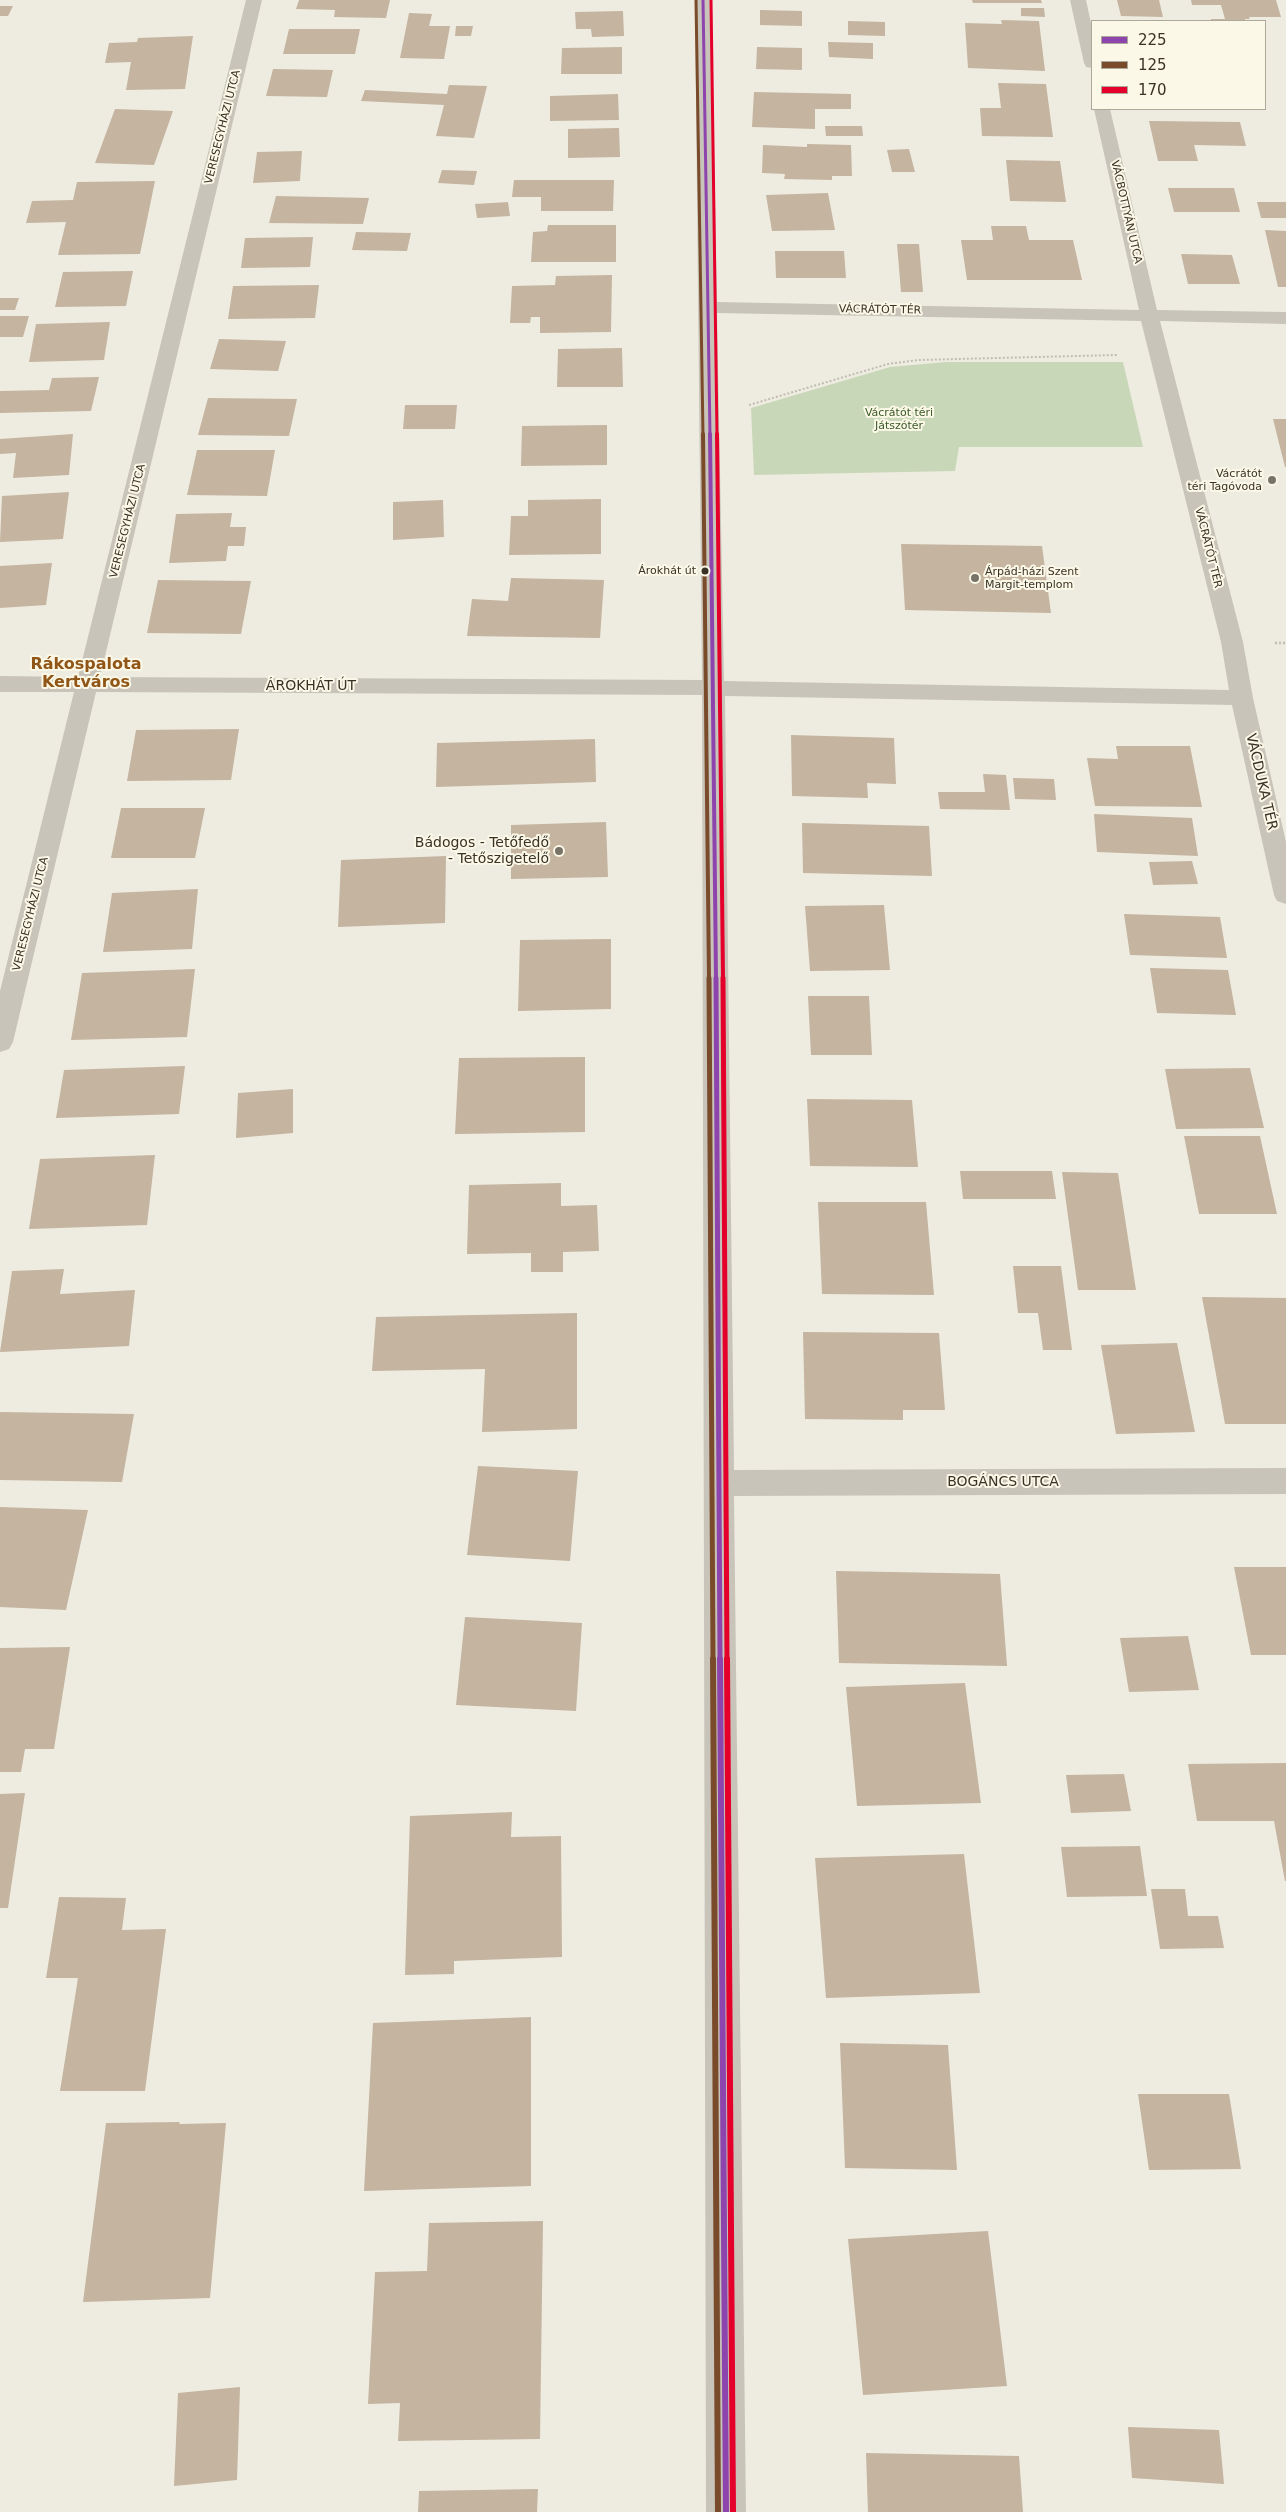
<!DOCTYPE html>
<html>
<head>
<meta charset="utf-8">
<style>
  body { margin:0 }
  #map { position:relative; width:1286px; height:2512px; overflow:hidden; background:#eeece0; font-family:"DejaVu Sans",sans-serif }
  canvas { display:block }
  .legend { position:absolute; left:1091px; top:20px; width:175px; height:90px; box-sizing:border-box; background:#fbf8e7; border:1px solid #ada99a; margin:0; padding:6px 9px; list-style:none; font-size:15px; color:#393227 }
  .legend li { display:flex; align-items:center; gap:10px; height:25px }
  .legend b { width:25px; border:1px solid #ada99a }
</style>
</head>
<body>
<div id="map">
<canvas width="1286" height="2512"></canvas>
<ul class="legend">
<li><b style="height:6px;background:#8e44ad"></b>225</li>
<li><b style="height:6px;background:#7a4b2a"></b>125</li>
<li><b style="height:6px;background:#e4002b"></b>170</li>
</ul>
</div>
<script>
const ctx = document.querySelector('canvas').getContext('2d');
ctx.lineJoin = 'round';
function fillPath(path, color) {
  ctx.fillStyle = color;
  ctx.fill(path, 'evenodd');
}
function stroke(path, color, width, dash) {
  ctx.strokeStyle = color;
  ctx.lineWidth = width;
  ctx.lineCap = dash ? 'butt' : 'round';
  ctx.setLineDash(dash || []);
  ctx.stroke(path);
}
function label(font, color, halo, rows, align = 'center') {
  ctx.font = font + ' "DejaVu Sans",sans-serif';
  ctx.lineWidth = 4;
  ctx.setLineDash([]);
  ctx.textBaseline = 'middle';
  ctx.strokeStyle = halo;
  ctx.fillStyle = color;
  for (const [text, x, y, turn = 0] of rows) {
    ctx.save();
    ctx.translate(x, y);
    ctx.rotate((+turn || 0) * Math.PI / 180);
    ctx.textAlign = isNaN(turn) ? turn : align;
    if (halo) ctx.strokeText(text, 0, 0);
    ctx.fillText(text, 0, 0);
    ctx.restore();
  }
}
fillPath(new Path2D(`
  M946 362H1123L1143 447H959L955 471 754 475 751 408 890 367Z`), '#c9d7b9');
fillPath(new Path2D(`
  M299 0H390L386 18 334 17 335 10 296 9Z
  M972 0H1041L1042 3H973Z
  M1117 0H1159L1163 17 1121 16Z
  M1191 0H1276L1281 17H1249L1250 19H1245V21H1211V19H1225L1221 5H1192Z
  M0 6H13L8 16H0Z
  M1021 8H1044L1045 17 1021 16Z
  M760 10 802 11V26L760 25Z
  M623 11 624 36 592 37 591 29H576L575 12Z
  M409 13 432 14 429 26H450L444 59 400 58Z
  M1001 20 1039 21 1045 71 968 68 965 23 1002 24Z
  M848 21 885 22V36L848 35Z
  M456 26H473L471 36H455Z
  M289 29H360L355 54H283Z
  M193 36 185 89 126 90 131 62 105 63 109 43 137 42 138 38Z
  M828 42 873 43V59L829 57Z
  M622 47V74H561L562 48Z
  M757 47 802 48V70L756 69Z
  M273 69 333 70 327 97 266 96Z
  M998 83 1046 84 1053 137 982 136 980 108H1001Z
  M449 85 487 86 474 138 436 136 444 105 361 101 365 90 447 94Z
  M754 92 851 94V109H815V129L752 127Z
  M618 94 619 120 550 121V96Z
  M115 109 173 111 154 165 95 163Z
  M1149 121 1240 122 1246 146 1194 145 1198 161H1158Z
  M825 126H862L863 136H826Z
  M619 128 620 157 568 158V129Z
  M807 144 851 145 852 176H832V180L784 179 785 174 762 173 763 145 807 147Z
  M909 149 915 172H892L887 150Z
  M302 151 300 181 253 183 257 152Z
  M1006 160 1060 161 1066 202 1010 201Z
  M442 170 477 171 474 185 438 183Z
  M514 180H614L613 211H541V197H512Z
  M155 181 140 254 58 255 66 222 26 223 32 201 73 200 77 182Z
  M1168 188H1234L1240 212H1174Z
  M828 193 835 230 772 231 766 195Z
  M276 196 369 198 363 224 269 223Z
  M508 202 510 216 477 218 475 204Z
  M1257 202H1286V218H1261Z
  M548 225H616V262H531L533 232 547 231Z
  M991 226H1026L1029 240H1073L1082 280H967L961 240H993Z
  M1265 230 1286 231V287H1278Z
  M356 232 411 233 407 251 352 250Z
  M313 237 310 267 241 268 245 238Z
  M897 244H919L923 292H901Z
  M775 251H844L846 278H776Z
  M1181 254 1232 255 1240 284H1188Z
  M133 271 126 306 55 307 63 272Z
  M612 275 611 332 540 333V317H531L530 323H510L512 286 555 285 556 276Z
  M319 285 315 318 228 319 233 286Z
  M0 298H19L15 310H0Z
  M0 316H29L23 337H0Z
  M110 322 104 360 29 362 36 324Z
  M219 339 286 341 278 371 210 369Z
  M622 348 623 387H557L558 349Z
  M99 377 91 411 0 413V391L49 390 52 378Z
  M208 398 297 399 289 436 198 435Z
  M405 405H457L455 429H403Z
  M1273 419H1286V467H1285Z
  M607 425V465L521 466 522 426Z
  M73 434 69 475 13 478 16 453 0 454V439Z
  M197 450H275L267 496 187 495Z
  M69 492 63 539 0 542 2 496Z
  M601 499V554L509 555 511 516H528V500Z
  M443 500 444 537 393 540V502Z
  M232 513 230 527H246L244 546H228L226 561 169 563 176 514Z
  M901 544 1042 546 1051 613 905 610Z
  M52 563 46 605 0 608V566Z
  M511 578 604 580 600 638 467 636 472 599 508 601Z
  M158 580 251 581 241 634 147 633Z
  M239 729 231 780 127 781 136 730Z
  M791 735 894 738 896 784 867 783 868 798 792 796Z
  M595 739 596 782 436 787 437 743Z
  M1116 746H1190L1202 807 1095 806 1087 758 1118 759Z
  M983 774 1006 775 1010 810 940 809 938 792H985Z
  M1013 778 1054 779 1056 800 1015 799Z
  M121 808H205L195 858H111Z
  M1094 814 1192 818 1198 856 1097 852Z
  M606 822 608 877 511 879V825Z
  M802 823 929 826 932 876 803 873Z
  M446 856 445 923 338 927 341 860Z
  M1192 861 1198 884 1153 885 1149 862Z
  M198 889 192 949 103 952 112 893Z
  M884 905 890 970 810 971 805 906Z
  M1124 914 1220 917 1227 958 1130 955Z
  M611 939V1009L518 1011 520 940Z
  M1150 968 1228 970 1236 1015 1157 1013Z
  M195 969 187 1037 71 1040 82 973Z
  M808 996H869L872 1055H811Z
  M585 1057V1132L455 1134 459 1058Z
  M185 1066 179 1114 56 1118 64 1070Z
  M1250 1068 1264 1128 1176 1129 1165 1069Z
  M293 1089V1133L236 1138 238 1093Z
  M807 1099 912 1100 918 1167 810 1166Z
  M1184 1136H1260L1277 1214H1199Z
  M155 1155 147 1225 29 1229 40 1159Z
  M960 1171H1052L1056 1199H963Z
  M1062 1172 1118 1173 1136 1290H1078Z
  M561 1183V1206L597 1205 599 1251 563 1252V1272H531V1253L467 1254 469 1185Z
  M818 1202H926L934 1295 822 1294Z
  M1013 1266H1061L1072 1350H1043L1038 1313H1018Z
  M64 1269 60 1294 135 1290 129 1346 0 1352 12 1271Z
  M1202 1297 1286 1298V1424H1225Z
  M577 1313V1429L482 1432 485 1369 372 1371 376 1317Z
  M803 1332 939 1333 945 1410H903V1420L805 1419Z
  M1177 1343 1195 1432 1116 1434 1101 1345Z
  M0 1412 134 1414 122 1482 0 1480Z
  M478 1466 578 1471 570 1561 467 1555Z
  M0 1507 88 1510 66 1610 0 1607Z
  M1234 1567H1286V1655H1251Z
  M836 1571 1000 1574 1007 1666 839 1663Z
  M465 1617 582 1623 576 1711 456 1705Z
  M1188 1636 1199 1690 1129 1692 1120 1638Z
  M70 1647 54 1749H25L21 1772H0V1648Z
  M965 1683 981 1803 857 1806 846 1687Z
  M1286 1763V1881H1285L1274 1821H1197L1188 1764Z
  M1124 1774 1131 1811 1071 1813 1066 1775Z
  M25 1793 8 1908H0V1794Z
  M512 1812 511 1837 561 1836 562 1957 454 1961V1974L405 1975 410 1816Z
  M1140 1846 1147 1896 1067 1897 1061 1847Z
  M964 1854 980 1993 826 1998 815 1858Z
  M1151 1889H1185L1188 1916H1218L1224 1948 1160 1949Z
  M59 1897 126 1898 122 1930 166 1929 145 2091H60L78 1978H46Z
  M531 2017V2186L364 2191 373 2023Z
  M840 2043 948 2045 957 2170 845 2168Z
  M1138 2094H1229L1241 2169 1149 2170Z
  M180 2122 179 2124 226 2123 210 2298 83 2302 106 2123Z
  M543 2221 540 2439 398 2441 400 2403 368 2404 375 2272 427 2271 429 2223Z
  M988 2231 1007 2386 863 2395 848 2239Z
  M240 2387 237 2480 174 2486 178 2393Z
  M1128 2427 1219 2430 1224 2484 1132 2478Z
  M866 2453 1019 2456 1023 2512H868Z
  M538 2489 537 2512H418L419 2491Z`), '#c4b4a0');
stroke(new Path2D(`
  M749 405 888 364 918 360 1117 355`), '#c0bcb2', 2, [2, 2]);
stroke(new Path2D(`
  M1275 643H1286`), '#c0bcb2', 2.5, [2, 2]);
fillPath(new Path2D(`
  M246 0H262L100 677 702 680 695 0H711L717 302 1139 310 1094 109H1110L1157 310 1286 312V324L1160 321 1243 642 1253 698 1286 842V904L1277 901 1274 895 1232 705 725 696 734 1470 1286 1468V1494L734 1496 746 2512H706L702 695 96 692 13 1042 9 1049 0 1052V991L74 692H0V676L78 677ZM717 313 1141 321 1221 642 1229 690 724 681Z
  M1070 0H1086L1092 28V68L1086 67 1084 63Z`), '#c8c4b9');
stroke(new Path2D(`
  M703 0 710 435`), '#8e44ad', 3);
stroke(new Path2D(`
  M710 434 716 979`), '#8e44ad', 4);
stroke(new Path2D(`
  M716 978 720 1660`), '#8e44ad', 5);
stroke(new Path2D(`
  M720 1659 726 2512`), '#8e44ad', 6);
stroke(new Path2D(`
  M696 0 703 435`), '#7a4b2a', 3);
stroke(new Path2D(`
  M703 434 709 979`), '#7a4b2a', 4);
stroke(new Path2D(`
  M709 978 713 1660`), '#7a4b2a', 5);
stroke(new Path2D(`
  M713 1659 718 2512`), '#7a4b2a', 6);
stroke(new Path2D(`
  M711 0 717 435`), '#e4002b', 3);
stroke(new Path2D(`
  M717 434 723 979`), '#e4002b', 4);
stroke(new Path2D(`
  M723 978 727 1660`), '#e4002b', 5);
stroke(new Path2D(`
  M727 1659 733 2512`), '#e4002b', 6);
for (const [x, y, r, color] of [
  [1272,480,5,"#787368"],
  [705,571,4.5,"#393227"],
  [975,578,5,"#787368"],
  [559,851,5,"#787368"]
]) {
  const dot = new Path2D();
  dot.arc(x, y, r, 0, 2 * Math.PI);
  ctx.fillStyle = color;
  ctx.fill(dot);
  stroke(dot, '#fbf8e7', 2);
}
label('11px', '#393227', '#fbf8e7', [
  ["VERESEGYHÁZI UTCA",223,127,-76],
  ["VÁCBOTTYÁN UTCA",1126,212,77],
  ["VÁCRÁTÓT TÉR",880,310,1],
  ["VERESEGYHÁZI UTCA",128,521,-76],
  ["VÁCRÁTÓT TÉR",1208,548,76],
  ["VERESEGYHÁZI UTCA",31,914,-76]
]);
label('11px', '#3a5a28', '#fbf8e7', [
  ["Vácrátót téri",899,413],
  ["Játszótér",899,426]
]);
label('11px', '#393227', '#fbf8e7', [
  ["Vácrátót",1262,474],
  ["téri Tagóvoda",1262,487],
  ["Árpád-házi Szent",985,572,"left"],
  ["Margit-templom",985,585,"left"]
], 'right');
label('11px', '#393227', '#fbf8e7', [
  ["Árokhát út",696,571]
], 'right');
label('14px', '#393227', '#fbf8e7', [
  ["ÁROKHÁT ÚT",311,686],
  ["VÁCDUKA TÉR",1261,782,77],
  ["BOGÁNCS UTCA",1003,1482]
]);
label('14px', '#393227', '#fbf8e7', [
  ["Bádogos - Tetőfedő",549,843],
  ["- Tetőszigetelő",549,859]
], 'right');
label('bold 16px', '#905617', '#fbf8e7', [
  ["Rákospalota",86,665],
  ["Kertváros",86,683]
]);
</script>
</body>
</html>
